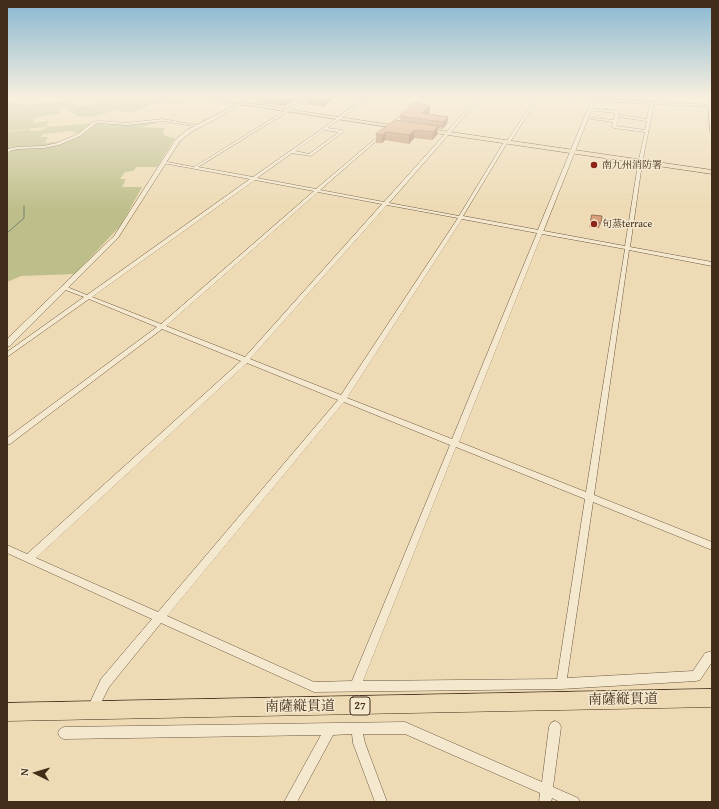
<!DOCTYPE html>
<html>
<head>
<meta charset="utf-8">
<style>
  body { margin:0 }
  #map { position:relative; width:719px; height:809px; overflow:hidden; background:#eedbb5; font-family:"Gentium Book Plus",serif }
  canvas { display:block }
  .frame { position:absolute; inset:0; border:8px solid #412d19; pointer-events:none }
  .north { position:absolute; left:16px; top:753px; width:40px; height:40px; -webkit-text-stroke:3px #f4e8cf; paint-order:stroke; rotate:275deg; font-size:11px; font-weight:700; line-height:16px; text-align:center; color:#412d19 }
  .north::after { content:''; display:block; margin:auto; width:14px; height:18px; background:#412d19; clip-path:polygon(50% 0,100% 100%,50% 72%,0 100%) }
</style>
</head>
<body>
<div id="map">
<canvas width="719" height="809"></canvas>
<div class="frame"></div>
<div class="north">N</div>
</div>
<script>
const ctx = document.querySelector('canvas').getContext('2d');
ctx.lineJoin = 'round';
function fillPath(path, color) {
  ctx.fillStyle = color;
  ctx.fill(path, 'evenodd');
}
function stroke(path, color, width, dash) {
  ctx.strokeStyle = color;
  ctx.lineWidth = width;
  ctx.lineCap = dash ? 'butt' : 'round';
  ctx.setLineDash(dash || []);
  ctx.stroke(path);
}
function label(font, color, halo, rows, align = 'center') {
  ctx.font = font + ' "Gentium Book Plus","Noto Serif JP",serif';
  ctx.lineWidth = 3;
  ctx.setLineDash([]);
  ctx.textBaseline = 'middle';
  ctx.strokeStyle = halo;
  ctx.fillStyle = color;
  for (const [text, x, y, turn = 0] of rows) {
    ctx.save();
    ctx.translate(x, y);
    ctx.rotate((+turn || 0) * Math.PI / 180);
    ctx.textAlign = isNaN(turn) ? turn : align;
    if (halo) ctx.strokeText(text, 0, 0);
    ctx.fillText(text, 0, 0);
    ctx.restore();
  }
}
fillPath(new Path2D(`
  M72 96H149L192 100 181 104 158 102 130 113 115 110 93 117 77 116 65 108 59 109 60 113 34 118 33 123 48 121 47 127 93 123 80 133H73L74 131 43 134 40 137H48L45 143 67 141 82 135 97 123 118 124 163 121 142 127 166 128 163 130 165 136 175 138 157 167H137L133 171 125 172 120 179H126L122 187H142L121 225 75 274 21 276 7 282V132L30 129V131L43 130 47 127 7 131V101L26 105 72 100 78 106 93 105 98 100Z`), '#bdbe8a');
stroke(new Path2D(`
  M7 233 24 218V206`), '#768274', 1);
const minor = new Path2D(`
  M252 96H256L242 105 239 104Z
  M309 96H313L198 167 253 177 339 117 340 119 327 128 342 130 343 132 311 156 292 153 257 178 316 189 382 133 383 135 320 190 384 202 479 96H482L389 203 459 216 504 142 507 141 537 96H539V97L510 142 507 143 463 216 625 246 638 164 645 132 614 128 612 127 613 122 584 118 586 117 614 120 615 113 588 110 589 108 617 111 619 112 618 115 647 119 650 103 652 102 654 103 642 164 630 247 712 262V266L629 250 594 495 712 542V550L593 502 567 678 693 671 705 653 712 651V662L700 680 696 681 561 689 314 692 161 623 109 687 96 713 92 714 88 713 87 709 101 679 152 619 7 553V545L27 554 241 361 162 329 10 444 7 445V438L157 327 89 299 7 357V352L84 297 63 289V287H67L87 295 250 179 163 163H162V161L194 167ZM618 117 647 121 645 130 616 126ZM324 130 339 132 309 154 295 151ZM255 180 314 191 161 324 92 297ZM318 192 382 204 245 357 166 326ZM387 205 458 218 341 395 250 359ZM462 219 537 233 452 439 347 398ZM542 234 625 249 586 492 459 442ZM247 363 338 400 158 612 36 558ZM344 402 450 445 352 681 314 682 167 616ZM456 447 585 499 557 679 363 681Z
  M423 96H426L393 127H391V125Z
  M708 96H711L712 132 710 131Z
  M163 119 201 126 199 127 163 121 127 125 99 123 95 124 80 136 59 145 44 148 17 149 10 151 7 154 8 149 17 147 44 146 57 143 78 134 93 122 99 121 127 123Z
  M555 721 559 723 561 727 553 787 578 798 580 802H560L552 798 551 802H539L540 793 405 734H363L365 743 387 802H375L353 743 352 734 333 735 297 802H284L321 735 64 739 60 737 58 733 60 729 64 727 405 722 542 782 549 727 551 723Z`);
const tertiary = new Path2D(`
  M367 96H372L340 119H338V117Z
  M527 96H555L712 105V107L595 101 543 232 540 234 537 232 591 101Z
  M240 103 243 104 191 132 180 141 118 238 10 346 7 347V339L114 236 176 139 187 130Z`);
const primary = new Path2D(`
  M187 96H201L405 127 402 129Z
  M423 128 712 170V174L421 131Z
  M712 689V707L7 721V703Z`);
stroke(minor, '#6c5840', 1);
stroke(tertiary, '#6c5840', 1);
stroke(primary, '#412d19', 1);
fillPath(minor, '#f4e8cf');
fillPath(tertiary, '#f4e8cf');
fillPath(primary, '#eedbb5');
fillPath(new Path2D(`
  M265 96H299L295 99V100L284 106 257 103 256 97Z
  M306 99 333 100 323 107 307 104Z
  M430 112 428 114 448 117 447 124 442 129H438L437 135 432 140 414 138 409 144 385 140 382 143H376V134L400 121V116Z
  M592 215 601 223 599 228 589 227Z`), '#bb8a6c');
fillPath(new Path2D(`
  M292 96H299L295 99V100L284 106 283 101Z
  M330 96H333V100L323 107V101Z
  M430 105V112L423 119 422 113Z
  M448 117 447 124 442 129 443 122Z
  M438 126 437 135 432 140 433 132Z
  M415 130 414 138 409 144V135Z
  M386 132 385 140 382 143V135Z`), '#997058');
const building = new Path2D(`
  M265 96H292L283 101 256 97Z
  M311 96H330L323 101 306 99Z
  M413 103 430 105 422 113 448 117 443 122 400 116Z
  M395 120 438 126 433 132 415 130 409 135 386 132 382 135 376 134Z
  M592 215 602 216 601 223 591 221Z`);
fillPath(building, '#daa07e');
stroke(building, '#997058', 1);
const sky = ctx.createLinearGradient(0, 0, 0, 210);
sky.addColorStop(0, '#88b7d2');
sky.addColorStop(0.46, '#f7efde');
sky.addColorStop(1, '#f7efde00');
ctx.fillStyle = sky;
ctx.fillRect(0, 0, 719, 210);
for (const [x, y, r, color] of [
  [594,165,4,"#8f2418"],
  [594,224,4,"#8f2418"]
]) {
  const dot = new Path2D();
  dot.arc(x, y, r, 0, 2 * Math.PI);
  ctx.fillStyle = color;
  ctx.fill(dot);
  stroke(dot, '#f4e8cf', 1.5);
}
label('10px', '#412d19', '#f4e8cf', [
  ["南九州消防署",602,165],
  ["旬蒸terrace",602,224]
], 'left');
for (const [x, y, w] of [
  [360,706,20]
]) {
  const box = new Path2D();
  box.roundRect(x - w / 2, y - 9, w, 18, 3);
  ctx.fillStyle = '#f4e8cf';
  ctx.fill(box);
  stroke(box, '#412d19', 1);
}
label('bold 11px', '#412d19', null, [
  ["27",360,706]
]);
label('14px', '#412d19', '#f4e8cf', [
  ["南薩縦貫道",623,700,-1],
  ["南薩縦貫道",300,707,-1]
]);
</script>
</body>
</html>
